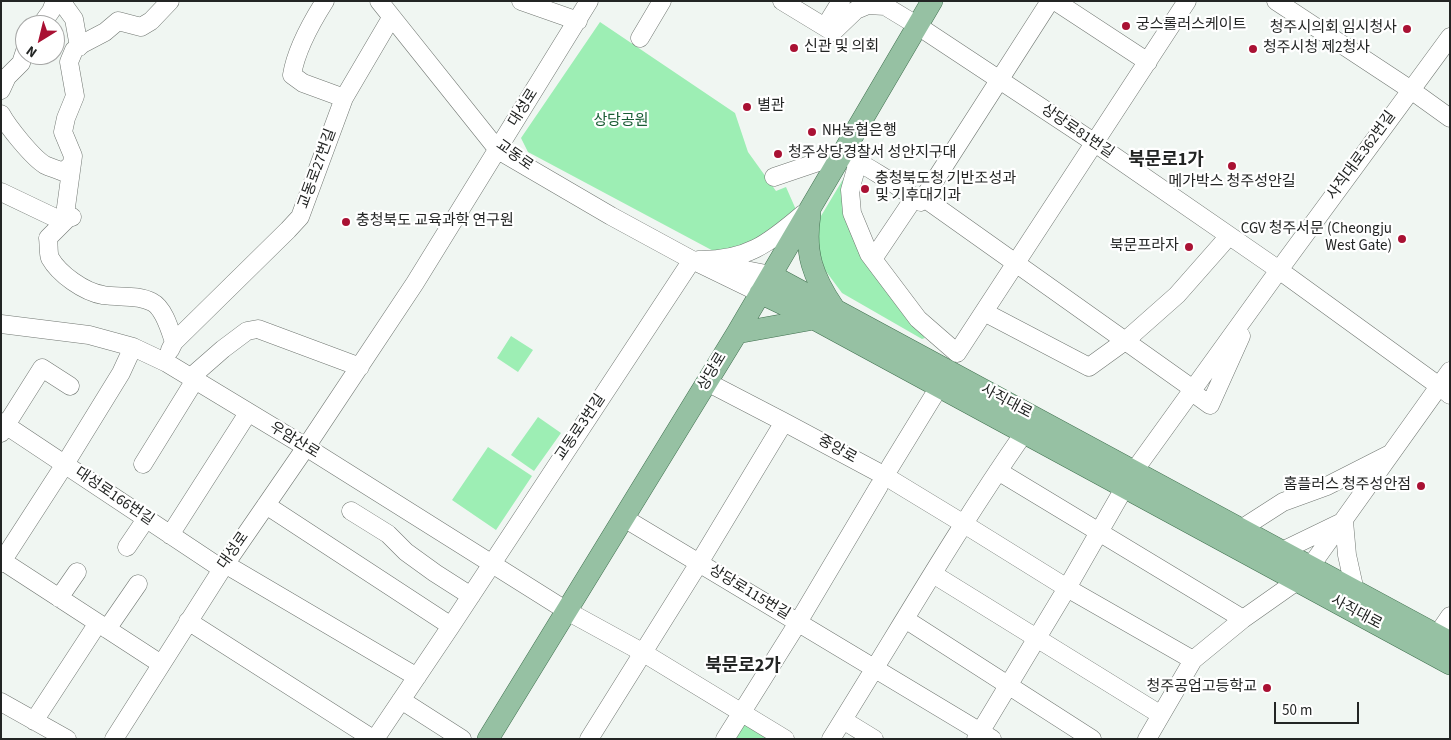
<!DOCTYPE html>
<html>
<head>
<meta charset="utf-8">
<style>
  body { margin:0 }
  #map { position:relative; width:1451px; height:740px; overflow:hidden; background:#f0f6f2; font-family:"Source Sans 3",sans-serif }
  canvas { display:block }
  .frame { position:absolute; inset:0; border:2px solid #232524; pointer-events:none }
  .north { position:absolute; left:15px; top:15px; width:50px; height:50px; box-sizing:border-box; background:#fff; border:1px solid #a7a8a7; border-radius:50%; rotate:216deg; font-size:14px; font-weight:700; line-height:20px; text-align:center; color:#232524 }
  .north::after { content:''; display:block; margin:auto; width:18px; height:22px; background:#a91133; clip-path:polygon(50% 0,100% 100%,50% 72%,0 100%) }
  .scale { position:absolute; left:1274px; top:702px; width:85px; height:22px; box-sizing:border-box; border:2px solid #232524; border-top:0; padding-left:6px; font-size:15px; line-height:18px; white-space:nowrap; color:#232524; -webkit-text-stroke:4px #fff; paint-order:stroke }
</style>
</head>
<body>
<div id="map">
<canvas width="1451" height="740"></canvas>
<div class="frame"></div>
<div class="north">N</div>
<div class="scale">50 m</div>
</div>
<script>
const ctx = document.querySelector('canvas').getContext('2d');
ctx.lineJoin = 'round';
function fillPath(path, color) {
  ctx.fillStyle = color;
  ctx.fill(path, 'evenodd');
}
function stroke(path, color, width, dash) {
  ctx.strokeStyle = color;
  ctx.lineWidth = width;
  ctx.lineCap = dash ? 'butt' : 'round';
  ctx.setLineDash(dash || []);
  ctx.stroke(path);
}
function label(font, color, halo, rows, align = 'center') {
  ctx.font = font + ' "Source Sans 3","Noto Sans KR",sans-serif';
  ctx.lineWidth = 4.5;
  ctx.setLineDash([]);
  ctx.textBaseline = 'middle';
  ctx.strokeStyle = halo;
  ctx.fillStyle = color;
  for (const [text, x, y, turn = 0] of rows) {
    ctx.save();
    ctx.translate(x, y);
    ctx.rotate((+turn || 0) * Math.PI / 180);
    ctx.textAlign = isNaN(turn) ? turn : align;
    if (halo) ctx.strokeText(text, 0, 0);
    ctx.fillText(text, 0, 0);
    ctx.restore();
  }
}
fillPath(new Path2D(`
  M600 22 735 113 748 152 776 191 786 187 797 212 777 232 719 254 528 152 521 138Z
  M851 166 847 185 891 297 925 338 922 339 842 293 825 270 814 235 821 216Z
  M511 336 533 350 518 372 497 358Z
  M538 417 561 433 534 471 511 455Z
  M488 447 532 476 496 530 452 500Z
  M746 720 778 739H726Z`), '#9deeb4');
const minor = new Path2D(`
  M61 1 74 19 79 47
  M325 1C311 23 296 50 292 75L303 83 344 98
  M379 1 498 150 611 216 692 260 760 293
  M521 1 578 21
  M782 1 833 32 856 10 868 5 885 6 918 26 1095 143 1279 270 1439 386 1450 395
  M1055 1 1148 62
  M1276 1 1411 90 1450 118
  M41 25 51 11 55 1
  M825 27 841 1
  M640 38 662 1
  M1 90 7 77 21 63 25 51
  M1 114C8 127 33 158 45 165 51 168 57 169 63 172L71 165
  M858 162 850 190 852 213 869 254 918 319 957 353 1187 1
  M774 177 842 154C870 167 896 185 921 202L1050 1
  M1 192 64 222 73 156 63 132 66 118 75 96 69 62 74 50 84 43 105 32 118 21 141 27 151 21 170 1
  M924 198 1193 389
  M72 217 68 218 48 238C49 244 48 253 50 258 59 274 84 292 103 295 119 298 137 294 152 302 164 308 170 330 174 342L170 350
  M873 259 914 198
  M698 260C746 261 768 244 803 214
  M715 264 771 275
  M984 312 1089 367 1125 341 1177 295 1229 236
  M1 324 89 335 133 347 167 363 306 447 567 611 642 652 785 739
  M174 342 288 230 300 217 344 98 391 18
  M191 377 223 349 247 331 258 329 360 367
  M707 382 784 422 885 476 964 524 1067 588 1193 660
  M1192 392 1210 405 1241 336
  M1 422 222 569
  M1 433 42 368 70 386
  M143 464 195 380
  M890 467 939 387
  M998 471 1243 619
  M266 505 451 626
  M351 511 388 534 406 552 435 573 471 596
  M624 518 992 739
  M1241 529 1283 502 1327 486 1388 455
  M170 535 248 413
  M127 547 146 519
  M1282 551 1344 521 1347 555 1355 591
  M1 560 161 664
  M1 563 65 464 121 373 133 347
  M225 564 417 677
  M933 574 1161 715
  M59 598 77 572
  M803 614 879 486
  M905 619 1092 739
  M188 621 373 739
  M107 629 138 584
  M1437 635 1450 616
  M401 700 462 739
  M1 702 67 739
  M843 720 874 739
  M34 721 98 623
  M114 739 222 569 306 447 415 283 589 1
  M375 739 451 626 692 260
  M589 739 699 563 784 422
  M725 739 794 629
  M831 739C895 637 955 532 1024 433
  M976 739 1067 588 1134 471 1279 270 1450 37
  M1147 739 1193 660 1243 619 1297 581 1310 567 1450 371`);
const major = new Path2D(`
  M810 215C804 253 813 277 834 308
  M771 275 1450 642
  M760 293 814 319 1450 664
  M737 333 814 319
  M488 739 737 333 932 1`);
stroke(minor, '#707671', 19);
stroke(major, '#40704f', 22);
stroke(minor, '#fff', 18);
stroke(major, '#96c1a3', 21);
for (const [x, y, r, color] of [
  [1126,26,5,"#a91133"],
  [1407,29,5,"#a91133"],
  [794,48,5,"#a91133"],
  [1253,49,5,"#a91133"],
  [747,107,5,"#a91133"],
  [812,132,5,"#a91133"],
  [778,154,5,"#a91133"],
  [1232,166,5,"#a91133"],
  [865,189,5,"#a91133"],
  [346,222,5,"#a91133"],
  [1402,239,5,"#a91133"],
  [1189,247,5,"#a91133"],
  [1421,486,5,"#a91133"],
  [1267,688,5,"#a91133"]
]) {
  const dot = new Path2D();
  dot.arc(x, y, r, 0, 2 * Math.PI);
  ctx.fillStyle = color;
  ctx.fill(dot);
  stroke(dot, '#fff', 2);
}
label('15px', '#232524', '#fff', [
  ["궁스롤러스케이트",1136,26],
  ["청주시의회 임시청사",1397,29,"right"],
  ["신관 및 의회",804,48],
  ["청주시청 제2청사",1263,49],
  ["별관",757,107],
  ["NH농협은행",822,132],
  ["청주상당경찰서 성안지구대",788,154],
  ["충청북도청 기반조성과",875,180],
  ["및 기후대기과",875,197],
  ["메가박스 청주성안길",1232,183,"center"],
  ["충청북도 교육과학 연구원",356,222],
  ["CGV 청주서문 (Cheongju",1392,230,"right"],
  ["West Gate)",1392,247,"right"],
  ["북문프라자",1179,247,"right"],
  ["홈플러스 청주성안점",1411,486,"right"],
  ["청주공업고등학교",1257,688,"right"]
], 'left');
label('15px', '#232524', '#fff', [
  ["대성로",524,108,-58],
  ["상당로81번길",1077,132,34],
  ["교동로",514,156,35],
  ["사직대로362번길",1362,156,-54],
  ["교동로27번길",318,169,-70],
  ["상당로",713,372,-59],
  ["사직대로",1006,402,28],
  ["교동로3번길",581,428,-56],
  ["우암산로",294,441,31],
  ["중앙로",837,450,29],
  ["대성로166번길",114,497,34],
  ["대성로",234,551,-55],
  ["상당로115번길",749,593,31],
  ["사직대로",1356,613,28]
]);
label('15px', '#195c33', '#fff', [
  ["상당공원",621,122]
]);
label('bold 18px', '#232524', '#fff', [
  ["북문로1가",1166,161],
  ["북문로2가",743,667]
]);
</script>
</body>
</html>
